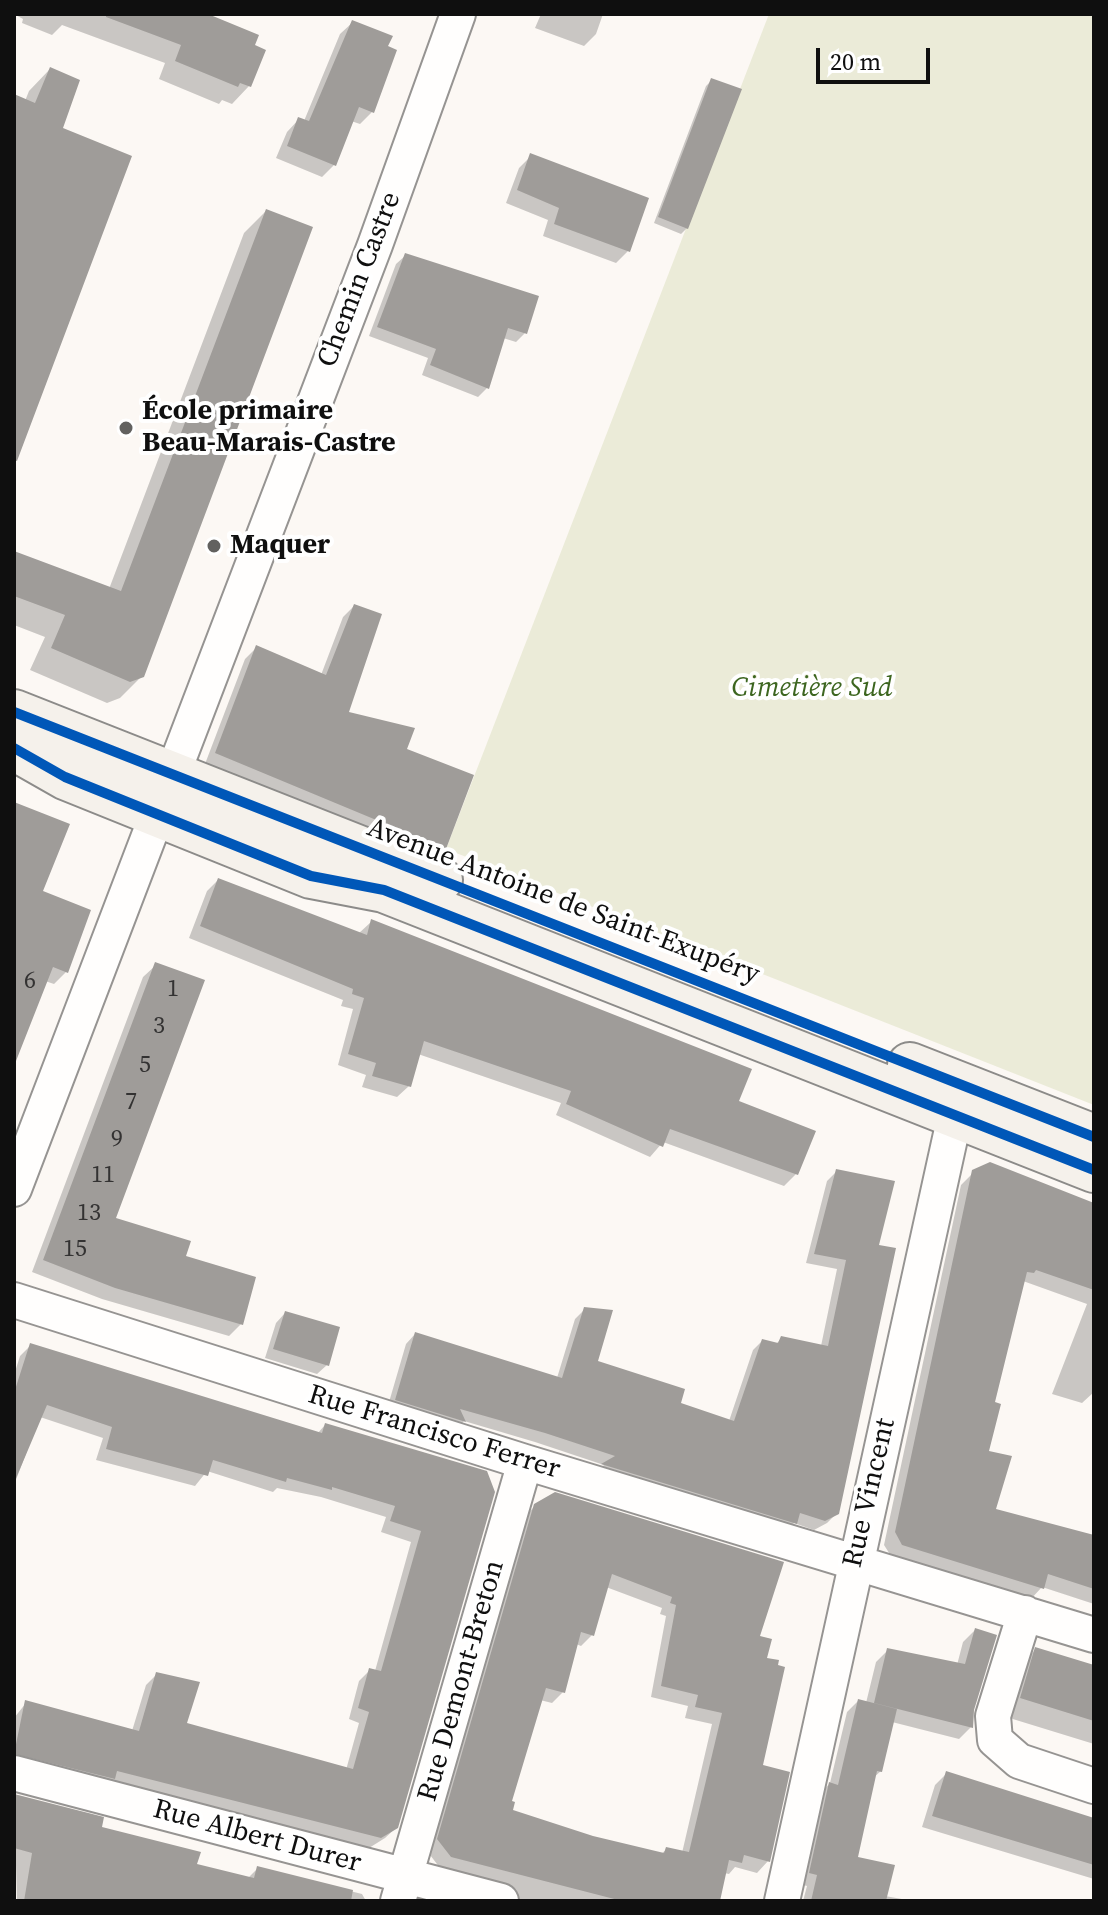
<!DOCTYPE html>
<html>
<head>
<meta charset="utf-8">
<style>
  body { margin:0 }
  #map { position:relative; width:1108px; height:1915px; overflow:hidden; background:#fcf8f4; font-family:"Source Serif 4",serif }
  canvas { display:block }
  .frame { position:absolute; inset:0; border:16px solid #0f0f0f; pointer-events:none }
  .scale { position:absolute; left:816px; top:48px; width:114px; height:36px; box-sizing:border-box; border:4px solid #0f0f0f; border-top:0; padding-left:10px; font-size:24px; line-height:28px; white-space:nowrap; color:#0f0f0f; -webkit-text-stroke:6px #fff; paint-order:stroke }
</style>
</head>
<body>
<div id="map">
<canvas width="1108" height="1915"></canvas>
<div class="frame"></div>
<div class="scale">20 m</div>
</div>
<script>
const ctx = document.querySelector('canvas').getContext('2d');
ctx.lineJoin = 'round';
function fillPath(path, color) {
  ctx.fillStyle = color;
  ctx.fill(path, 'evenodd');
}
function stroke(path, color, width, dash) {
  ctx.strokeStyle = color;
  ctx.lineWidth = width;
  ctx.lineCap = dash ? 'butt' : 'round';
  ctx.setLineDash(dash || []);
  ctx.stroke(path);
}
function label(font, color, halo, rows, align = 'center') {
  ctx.font = font + ' "Source Serif 4",serif';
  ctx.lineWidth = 8;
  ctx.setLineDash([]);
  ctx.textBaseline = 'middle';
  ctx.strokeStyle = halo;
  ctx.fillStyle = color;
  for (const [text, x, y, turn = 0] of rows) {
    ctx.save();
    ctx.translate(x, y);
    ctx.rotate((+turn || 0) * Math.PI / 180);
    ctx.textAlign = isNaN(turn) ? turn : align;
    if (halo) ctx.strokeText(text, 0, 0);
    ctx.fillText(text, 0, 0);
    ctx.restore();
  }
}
fillPath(new Path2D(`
  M769 14H1094V1105L446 849Z`), '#ebebd8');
fillPath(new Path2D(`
  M14 14H203L253 47 249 86 232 104 222 100 219 104 159 79 165 63 62 25 52 35 22 23 23 19Z
  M541 14H603L596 34 584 46 535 28Z
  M353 22 372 112 360 124 351 121 334 165 322 177 276 158 287 132 299 119 304 121 340 34Z
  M50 69 61 130 130 158 14 463V97L25 101 29 91Z
  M712 80 687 228 681 234 654 223 706 86Z
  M531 156 628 251 616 263 543 236 548 220 506 203 519 168Z
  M266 211 142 676 120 698 107 703 30 670 45 637 14 625V553L109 589 244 233Z
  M406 255 525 333 516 342 503 338 487 388 478 397 422 375 428 358 369 336 396 264Z
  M354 606 346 713 404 750 444 848 434 859 205 764 245 659 256 648 321 675 343 617Z
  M14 804 67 825 41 892 66 972 54 984 45 981 14 1062Z
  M218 880 358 934 371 922 737 1102 796 1174 784 1186 663 1142 650 1157 556 1115 561 1103 418 1054 409 1086 397 1097 362 1087 366 1075 338 1065 353 1009 341 1006 343 1000 189 938 207 891Z
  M156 965 113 1219 184 1258 241 1324 229 1336 102 1299 32 1272 143 977Z
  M837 1171 877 1247 837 1513 827 1523 814 1530 794 1523 786 1532 595 1474 604 1465 535 1442 464 1421 455 1431 387 1409 406 1344 415 1334 557 1378 575 1319 585 1309 595 1362 678 1405 729 1421 753 1350 762 1341 776 1344 782 1338 821 1346 837 1269 806 1263 827 1181Z
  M974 1172 1094 1205V1392L1082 1403 1052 1394 1087 1304 1023 1281 993 1404 987 1452 993 1510 1094 1537V1604L1042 1587 1030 1600 891 1556 884 1545 961 1185Z
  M285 1313 327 1365 317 1374 265 1358 276 1323Z
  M31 1345 317 1434 325 1425 485 1472 397 1827 385 1838 369 1848 108 1782 14 1767V1718L26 1703 132 1731 146 1685 157 1674 185 1725 346 1770 359 1723 349 1719 359 1681 370 1670 375 1671 411 1542 381 1532 386 1517 321 1497 277 1488 273 1492 207 1471 195 1486 96 1460 103 1438 40 1417 14 1485V1375L20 1356Z
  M535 1506 758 1637 765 1660 761 1766 768 1861 757 1873 735 1867 729 1874 724 1873 718 1901H505L450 1881 427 1851 523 1518ZM606 1587 662 1608 660 1614 666 1616 651 1697 688 1706 685 1718 712 1724 682 1853 667 1849 661 1854 592 1838 511 1812 509 1803 540 1700 552 1703 563 1692 576 1644 581 1646 592 1635Z
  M975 1630 971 1727 959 1739 892 1722 881 1771 873 1778 855 1859 885 1896 913 1901H803L807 1886 799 1884 818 1796 830 1783 847 1712 858 1701 866 1703 876 1662 888 1650 957 1665 963 1642Z
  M1036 1649 1094 1667V1744L1003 1716 1018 1667Z
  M946 1774 1094 1820V1879L922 1827 935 1785Z
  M14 1794 102 1819 99 1829 195 1865 248 1878 258 1868 362 1894 366 1901H17Z`), '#0003');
fillPath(new Path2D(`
  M106 14H208L259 35 255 45 266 50 251 87 240 83 238 87 175 61 181 45 106 17Z
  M352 20 393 36 388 46 397 50 374 113 359 107 336 166 287 146 298 117 309 121Z
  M50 67 80 80 63 128 132 156 17 461 14 460V94L35 103Z
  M711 78 742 89 688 229 658 217Z
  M530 153 649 198 630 252 554 224 559 208 517 190Z
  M266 209 313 227 144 677 130 682 51 648 65 615 14 596V551L121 591Z
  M405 253 539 296 527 334 508 328 489 389 430 365 436 349 377 327Z
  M354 604 382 614 349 712 415 728 407 749 474 775 446 849 215 753 256 645 326 675Z
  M14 802 70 824 43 891 91 910 68 973 53 967 16 1061Z
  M218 878 367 935 371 919 752 1069 739 1101 816 1131 798 1175 670 1129 663 1147 566 1104 571 1091 424 1041 411 1087 372 1076 376 1063 348 1054 364 998 352 994 353 989 200 926Z
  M155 962 205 980 116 1218 191 1241 186 1256 256 1277 243 1325 115 1288 43 1260Z
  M990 1162 1094 1203V1290L1036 1270 1034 1273 1027 1272 995 1402 1001 1404 989 1451 1012 1456 996 1509 1094 1535V1589L1048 1574 1044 1589 902 1545 895 1532 972 1170Z
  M836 1169 895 1181 879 1245 896 1248 839 1514 825 1521 800 1513 797 1524 601 1464 615 1456 545 1433 460 1409 466 1422 395 1400 415 1332 562 1378 584 1307 613 1310 598 1361 685 1389 681 1403 734 1421 762 1339 778 1343 781 1336 828 1346 846 1260 814 1254Z
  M285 1311 340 1327 329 1366 273 1349Z
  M30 1343 322 1433 325 1423 487 1471 495 1492 398 1828 381 1838 117 1771 115 1779 14 1754 25 1700 139 1731 156 1672 200 1682 187 1723 353 1769 369 1712 358 1708 369 1668 381 1671 421 1531 390 1521 395 1506 332 1487V1490L287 1478 286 1482 213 1460 208 1476 106 1449 112 1427 47 1405 14 1483V1393Z
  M555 1492 784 1562 760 1636 772 1639 767 1658 779 1660 778 1665 785 1667 763 1765 790 1772 770 1862 744 1855 742 1863 729 1860 720 1901H622L451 1857 437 1839 534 1504ZM612 1574 672 1597 670 1603 676 1605 661 1686 698 1695 695 1707 722 1713 689 1852 666 1847 664 1853 593 1836 513 1810 515 1802 512 1801 546 1688 565 1693 581 1632 594 1636Z
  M975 1628 997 1635 974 1710 973 1728 874 1703 887 1648 965 1664Z
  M1035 1647 1094 1665V1721L1020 1698Z
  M858 1699 897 1709 882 1772 877 1771 858 1857 895 1865 886 1901H811L817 1875 809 1873 829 1782 838 1785Z
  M946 1771 1094 1818V1865L932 1816Z
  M14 1794 104 1817 102 1827 201 1852 197 1864 254 1878 257 1866 353 1890 351 1901H24L32 1853 14 1848Z`), '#9f9c99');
const street = new Path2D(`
  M14 1189 375 245 458 14
  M14 1300 525 1462 1094 1635
  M1025 1613 993 1716 995 1740 1019 1761 1094 1786
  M14 1773 501 1901
  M398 1901 525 1462
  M782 1901 960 1093`);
const secondary = new Path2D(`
  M14 712 440 880
  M14 748 65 777 311 876 384 890 1094 1170
  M910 1065 1094 1137`);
stroke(street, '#969492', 38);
stroke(secondary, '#8c8b89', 48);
stroke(street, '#fffefd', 34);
stroke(secondary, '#f5f1eb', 44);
stroke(new Path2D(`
  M14 712 1094 1137
  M14 748 65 777 311 876 384 890 1094 1170`), '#0057b8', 10);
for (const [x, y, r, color] of [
  [126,428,8,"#62615f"],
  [214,546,8,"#62615f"]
]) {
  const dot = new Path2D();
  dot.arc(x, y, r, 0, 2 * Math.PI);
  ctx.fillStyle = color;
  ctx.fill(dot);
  stroke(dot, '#fff', 3);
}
label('24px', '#333232', null, [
  ["6",30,982],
  ["1",173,990],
  ["3",159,1027],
  ["5",145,1066],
  ["7",131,1103],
  ["9",117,1140],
  ["11",103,1176],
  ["13",89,1214],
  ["15",75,1250]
]);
label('28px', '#0f0f0f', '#fff', [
  ["Chemin Castre",360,280,-69],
  ["Avenue Antoine de Saint-Exupéry",563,902,21],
  ["Rue Francisco Ferrer",434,1433,17],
  ["Rue Vincent",870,1493,-77],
  ["Rue Demont-Breton",462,1681,-74],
  ["Rue Albert Durer",257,1837,15]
]);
label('bold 28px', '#0f0f0f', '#fff', [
  ["École primaire",142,412],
  ["Beau-Marais-Castre",142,444],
  ["Maquer",230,546]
], 'left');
label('italic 28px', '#3d6620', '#fff', [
  ["Cimetière Sud",812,689]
]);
</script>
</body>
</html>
